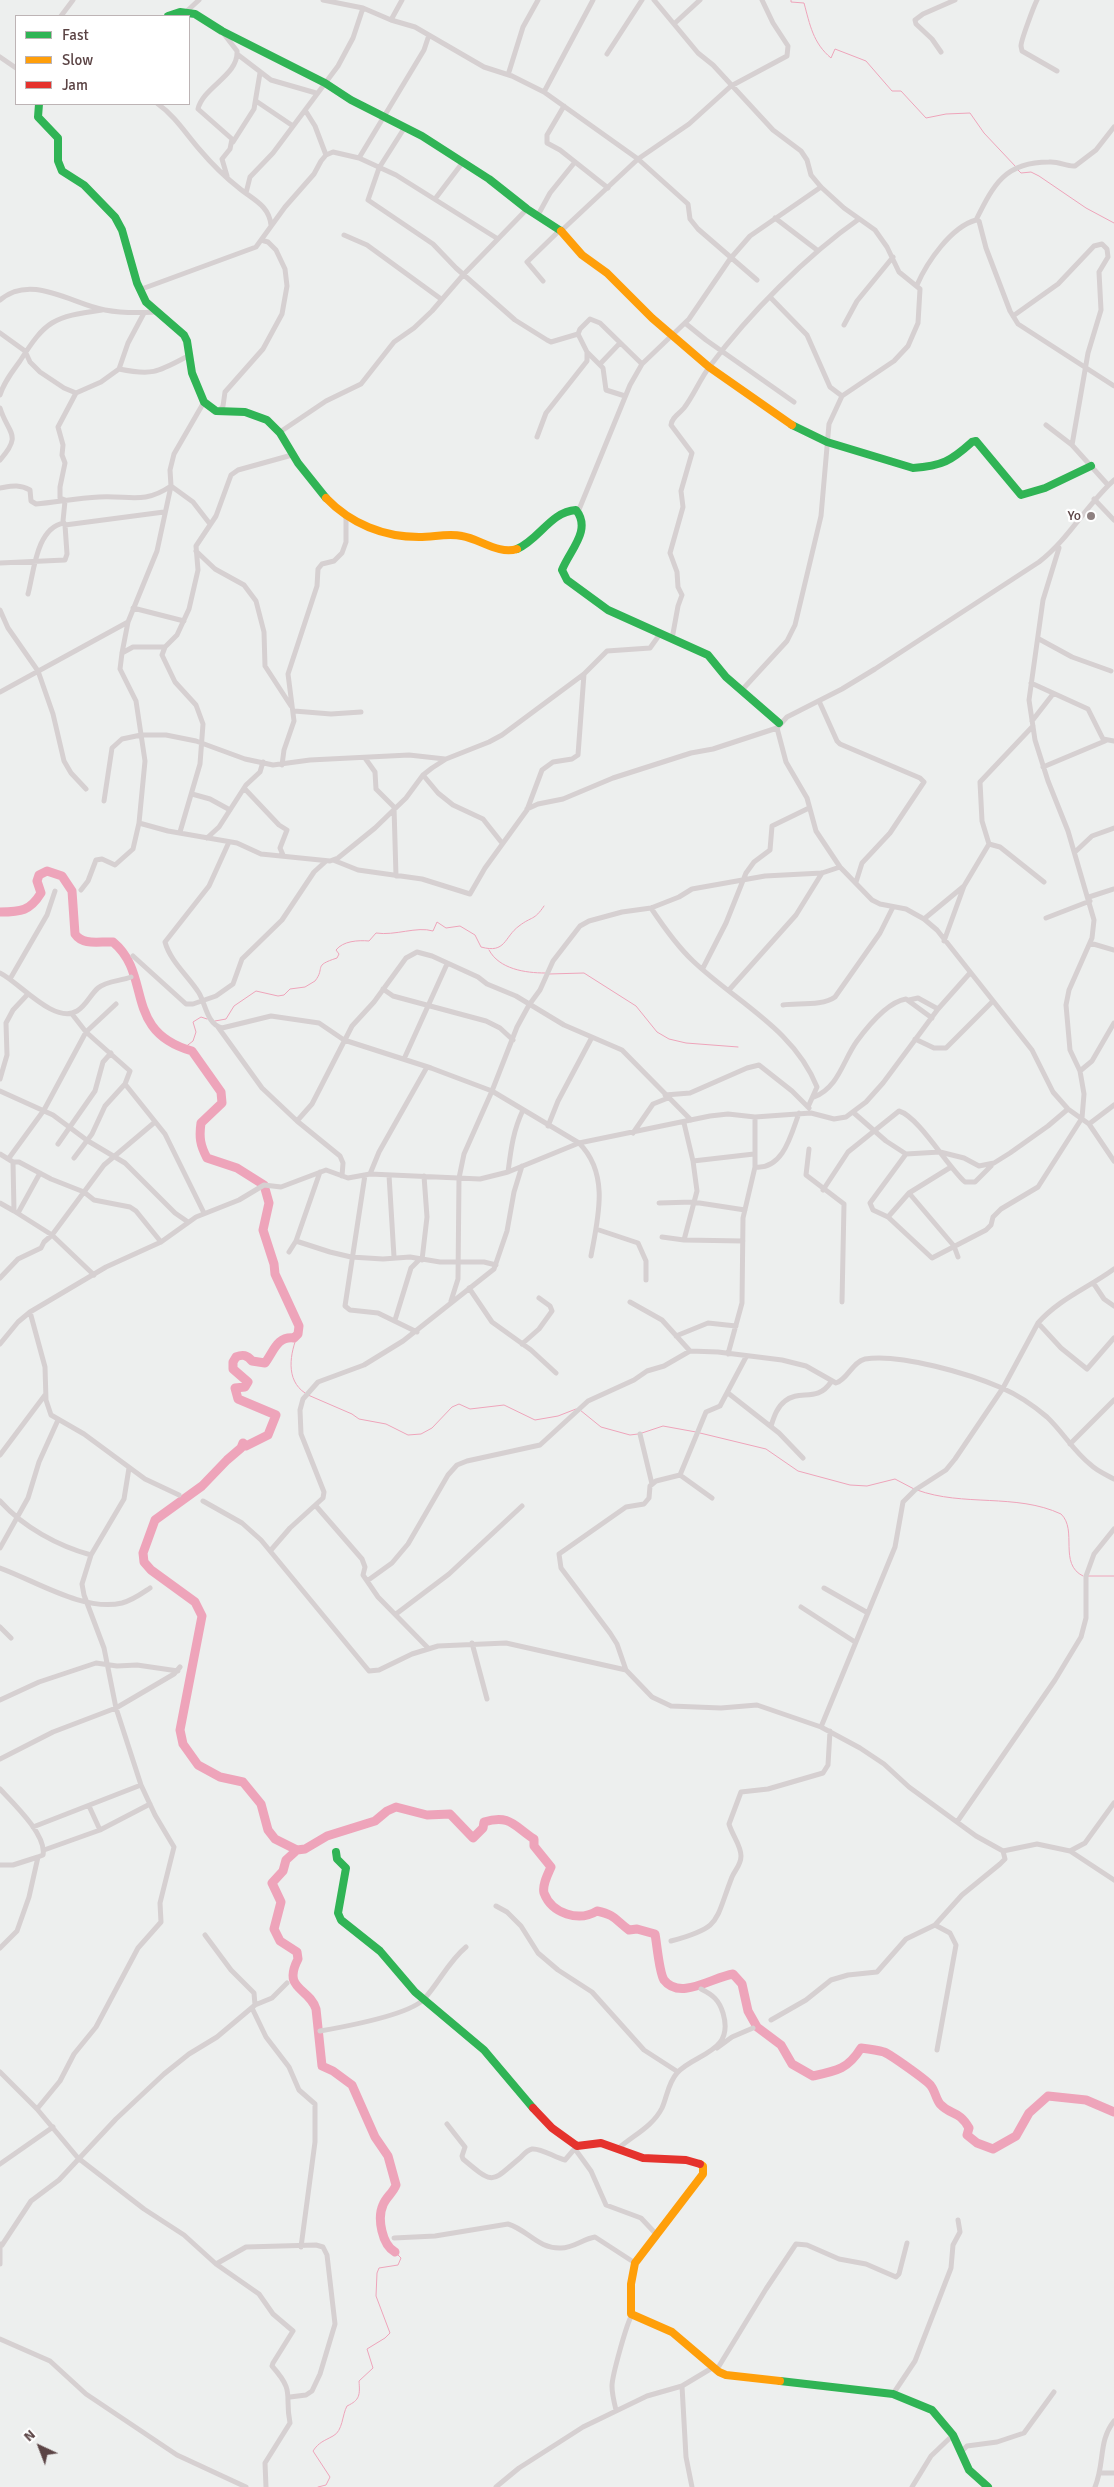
<!DOCTYPE html>
<html>
<head>
<meta charset="utf-8">
<style>
  body { margin:0 }
  #map { position:relative; width:1114px; height:2487px; overflow:hidden; background:#edefee; font-family:Signika,sans-serif }
  canvas { display:block }
  .legend { position:absolute; left:15px; top:15px; width:175px; height:90px; box-sizing:border-box; background:#fff; border:1px solid #bdb4b5; margin:0; padding:6px 9px; list-style:none; font-size:15px; color:#5b4445 }
  .legend li { display:flex; align-items:center; gap:10px; height:25px }
  .legend b { width:25px; border:1px solid #bdb4b5 }
  .north { position:absolute; left:15px; top:2422px; width:50px; height:50px; -webkit-text-stroke:4px #fff; paint-order:stroke; rotate:317deg; font-size:14px; font-weight:700; line-height:20px; text-align:center; color:#5b4445 }
  .north::after { content:''; display:block; margin:auto; width:18px; height:22px; background:#5b4445; clip-path:polygon(50% 0,100% 100%,50% 72%,0 100%) }
</style>
</head>
<body>
<div id="map">
<canvas width="1114" height="2487"></canvas>
<ul class="legend">
<li><b style="height:6px;background:#30b455"></b>Fast</li>
<li><b style="height:6px;background:#ff9f0a"></b>Slow</li>
<li><b style="height:6px;background:#e5322d"></b>Jam</li>
</ul>
<div class="north">N</div>
</div>
<script>
const ctx = document.querySelector('canvas').getContext('2d');
ctx.lineJoin = 'round';
function stroke(path, color, width, dash) {
  ctx.strokeStyle = color;
  ctx.lineWidth = width;
  ctx.lineCap = dash ? 'butt' : 'round';
  ctx.setLineDash(dash || []);
  ctx.stroke(path);
}
function label(font, color, halo, rows, align = 'center') {
  ctx.font = font + ' Signika,sans-serif';
  ctx.lineWidth = 4.5;
  ctx.setLineDash([]);
  ctx.textBaseline = 'middle';
  ctx.strokeStyle = halo;
  ctx.fillStyle = color;
  for (const [text, x, y, turn = 0] of rows) {
    ctx.save();
    ctx.translate(x, y);
    ctx.rotate((+turn || 0) * Math.PI / 180);
    ctx.textAlign = isNaN(turn) ? turn : align;
    if (halo) ctx.strokeText(text, 0, 0);
    ctx.fillText(text, 0, 0);
    ctx.restore();
  }
}
stroke(new Path2D(`
  M791 0V2L804 3C810 25 813 43 831 58L835 49 866 61 892 91H901L926 118 946 114 970 113 984 133 1016 167
  M1018 170 1021 173 1031 172 1039 176 1086 208 1114 223
  M489 950C499 969 525 973 545 973
  M549 974 584 973 636 1006 657 1032 669 1039 686 1043 738 1047
  M215 1021 226 1019 234 1006 256 991 278 996 284 995 290 989 305 987 315 981C326 967 312 966 337 958L339 954 336 950C343 941 358 940 369 941L376 933C395 936 417 926 433 931L437 922 446 928 460 926 475 935 481 947C506 954 504 937 519 926 532 916 534 921 544 906
  M184 1048 193 1041 196 1032 193 1022 201 1017 207 1019
  M298 1334C290 1353 285 1380 305 1393
  M308 1395 352 1414 359 1419 386 1424 408 1435 421 1434 432 1428 452 1407 459 1404 470 1409 504 1405 535 1420 558 1416 576 1409
  M580 1410 601 1427 630 1435 638 1434
  M642 1433 663 1426 696 1432
  M700 1433 766 1449 798 1471 850 1485 867 1486 895 1479 914 1489
  M917 1490C963 1507 1016 1493 1061 1514 1078 1530 1058 1564 1083 1576
  M1087 1576H1114
  M318 2487 326 2485 330 2477 313 2451C319 2442 324 2441 333 2436 343 2431 342 2415 347 2406 360 2400 360 2395 359 2381L373 2368 367 2349 385 2338 390 2333 376 2296 377 2273 379 2268 398 2265 401 2258 395 2252`), '#eea4ba', 1);
stroke(new Path2D(`
  M0 912C21 912 30 911 41 893L37 881 39 875 47 871 62 876 72 891 75 934C83 946 100 941 113 942 153 975 122 1031 192 1051L221 1092 222 1103 201 1123C199 1137 200 1145 207 1158L237 1168 264 1185 269 1203 263 1230 274 1264 275 1274 299 1326 298 1334 294 1338C277 1336 274 1351 265 1363L252 1361C247 1355 243 1354 236 1357L233 1362V1369L248 1382 245 1387 235 1388 238 1399 276 1415 268 1435 246 1446 243 1443 241 1448 227 1460 202 1486 155 1520 143 1553 144 1562 151 1570 195 1602 202 1616 180 1730 183 1744 198 1765 220 1777 243 1782 261 1804 268 1830 275 1839 297 1850 305 1849 327 1836 375 1821 387 1811 396 1807 427 1815 450 1814 473 1838 483 1828 484 1822C510 1814 514 1826 534 1839V1846L551 1867C548 1874 542 1885 544 1893 552 1914 579 1922 597 1911 616 1915 615 1920 629 1930L637 1929 655 1934C657 1944 659 1972 664 1980 680 2001 713 1977 733 1974L742 1984 748 2011 757 2027 781 2045 792 2064 813 2076C837 2071 848 2069 861 2048 869 2049 877 2050 884 2052 891 2055 928 2081 931 2086 935 2091 936 2099 940 2104 951 2116 959 2110 969 2128L967 2135 977 2143 993 2149 1016 2136 1029 2113 1048 2096 1086 2100 1114 2112
  M297 1850 286 1860 283 1871 272 1883 281 1902 274 1929 280 1941 297 1952 298 1959C282 1990 309 1987 316 2009L322 2066 333 2071 352 2085 375 2137 388 2156 396 2185C393 2193 386 2197 383 2205 377 2218 382 2245 395 2252`), '#eea4ba', 9);
stroke(new Path2D(`
  M323 0 363 8 391 20 415 27 484 67 512 76 544 92 638 159 688 204 690 219 698 229 757 280
  M654 0 698 53 713 65 773 130 801 151 807 160 811 175 821 187 844 208 875 230 887 247 899 272 920 289 918 323 908 346 894 361 842 396 829 424 821 516 795 625 787 641 742 690
  M1037 0C1034 6 1021 40 1021 46L1022 51 1057 71
  M187 11 199 0
  M61 16 73 0
  M391 20 402 0
  M675 23 700 0
  M224 34 237 51C239 75 203 87 198 109L232 139 230 149 222 159 227 176
  M941 52 932 39 916 24 915 20 923 14 955 0
  M237 54 271 80 316 93
  M607 54 642 0
  M0 57 16 68
  M508 75 523 27 538 0
  M544 92 593 0
  M256 101 293 126
  M158 104C175 116 186 134 200 150 211 163 225 177 239 188 252 199 269 205 271 225
  M564 106 547 135V143L560 150 608 188
  M305 110 315 126 326 155
  M405 127 379 168 368 200 433 244 456 268 515 320 547 340 551 342 578 334
  M233 142 254 109 260 73
  M359 158 424 50 429 35
  M246 193 250 177 273 153 338 66 353 38 363 8
  M435 199 463 162
  M538 215 550 193 575 162
  M775 218 817 250
  M976 220C994 184 1005 162 1049 162 1059 161 1067 167 1075 166L1096 150 1114 127
  M561 231 638 159 689 124 731 86 787 56 788 46 773 23 762 0
  M344 235 367 245 441 299
  M543 281 527 262 560 230
  M917 285C927 262 951 227 976 220L979 221 986 248 1010 311 1018 324 1114 386
  M139 290 256 247 285 207 314 174 321 161 326 155 333 152 359 158 396 175 498 239
  M770 297 807 335 830 387 842 396
  M0 300C31 273 72 304 105 310 121 313 139 313 155 312
  M1013 316 1058 284 1094 246 1102 244 1107 249 1108 257 1099 272 1101 310 1088 353 1072 445
  M685 323 706 340 794 402
  M844 325 857 301 893 257
  M0 333 25 351 30 362 40 372 64 388 76 393 101 382 119 369C153 376 158 372 188 356
  M588 353 603 368 606 390 625 396
  M600 364 620 343
  M119 369 128 343 144 313
  M0 395C4 382 12 372 20 361 46 320 53 317 102 310
  M0 408C8 434 23 434 0 460
  M218 412 223 406 225 392 263 349 282 314 287 286 285 269 276 250 268 242 261 240
  M1046 425 1072 445 1108 485
  M280 432 326 401 361 384 394 342 414 328 432 311 464 274 527 209
  M537 437 546 413 587 361V352L578 334 580 329 590 319 600 323 642 364
  M1114 480C1086 505 1069 539 1039 562L875 669 842 689 787 717 777 728 786 762 807 798 816 831 840 867 872 900 880 904 906 909 924 919 937 930 1032 1050 1053 1092 1068 1109 1089 1124 1114 1161
  M0 488C12 486 19 484 30 490L31 501 36 504C57 502 78 498 99 497 129 495 143 505 171 486L193 502 210 524
  M1094 499 1114 520
  M65 500 60 498V487L65 463 62 455 63 445 58 427 76 393
  M65 501 63 521 65 525 164 512
  M578 512 630 385 642 364 689 319 730 259 750 236 821 187
  M196 551 215 569 244 585 256 601 264 632 265 666 291 706
  M0 563 65 560 67 554 65 525
  M28 594C34 572 36 528 64 523
  M133 608 184 621
  M0 610 8 628 38 671 53 714 64 761 71 773 86 789
  M672 639 678 606 682 595 678 587 677 572 670 553 683 507 681 491 692 453 671 425C672 417 679 414 684 408 694 395 700 379 710 366 749 314 806 256 859 219
  M1039 639 1072 657 1111 671
  M122 653 133 647H165
  M1031 683 1088 709 1103 739 1114 741
  M0 692 128 622
  M819 701 837 741 840 744 920 778 924 782 890 833 862 863 856 882
  M294 711 331 714 361 712
  M1032 721 1053 694
  M365 758 375 772 376 789 394 807 396 876
  M282 765 284 750 294 721 288 674 317 586 318 569 322 564 334 561 342 553 346 542V518
  M1043 767 1105 741
  M423 775 438 793 453 805 483 819 502 843
  M244 788 279 825 287 830 280 848 283 855
  M192 794 210 799 230 810
  M104 801 112 748 122 739 141 735H166L196 741 245 759 273 765 310 760 409 755 445 759
  M527 809 538 804 563 799 613 778 691 753 713 749 777 728
  M139 823 168 831 237 843 261 854 330 861 338 858 375 828 406 798 423 775 432 768 446 759 489 742 502 735 584 674 607 651 650 648 660 634
  M180 832 200 764 203 724 196 705 175 682 162 655 165 647 177 635 189 609 198 570 196 546 216 516 231 475 238 470 292 455
  M207 838 219 827 246 785 260 772 263 762
  M229 842 209 886 165 942C170 961 189 977 199 993 206 1005 207 1024 222 1028L271 1016 319 1023 344 1040 431 1068 492 1091 579 1143C610 1174 598 1218 591 1256
  M989 844 1000 847 1044 882
  M1075 852 1092 836 1114 828
  M333 860 358 870 422 879 470 894 485 868 527 810 542 770 553 762 572 759 578 755 584 674
  M81 890 88 881 96 860 102 859 115 865 133 849 139 823 145 761 136 701 120 669 122 653 128 622 157 551 171 486 170 470 174 454 204 402
  M1089 897 1114 889
  M651 908C663 926 677 946 693 961 736 1002 794 1029 817 1087L808 1107
  M1046 918 1090 901
  M924 919 964 886
  M944 941 964 886 989 844 982 821 980 782 1033 726
  M1090 943 1114 950
  M133 956 186 1004H193L216 996 233 984 242 959 282 920 314 872 325 862
  M703 968 726 923 746 873 754 862 770 850 772 826 809 808
  M0 973C18 981 54 1025 77 1011 86 1006 90 995 98 988 106 981 121 981 131 977
  M10 979 47 915 55 891
  M383 989 393 996 486 1021 500 1028 513 1040
  M729 990 796 915 822 873
  M909 1000 918 998 938 1009
  M783 1005C798 1003 823 1006 835 997L880 933 893 907
  M72 1014 86 1032 130 1071 125 1084 105 1106 92 1134 74 1158
  M218 1027 262 1088 297 1121 340 1156 343 1163 342 1176
  M915 1039 934 1048H946L992 1002
  M404 1059 447 964
  M1080 1071 1092 1061 1114 1023
  M0 1079 7 1055 6 1023 13 1010 27 995
  M125 1084 165 1134 204 1213
  M0 1091 53 1115 88 1141 125 1163 175 1213 188 1222
  M665 1095 690 1093 747 1068 759 1065 792 1091 809 1108
  M814 1097C839 1087 843 1060 857 1041 868 1026 888 1002 906 999L932 1018
  M854 1113 886 1141 906 1154 940 1152 964 1158 979 1166 994 1163 1010 1153 1048 1126 1068 1109
  M297 1121 312 1104 352 1026 374 1002 406 958 417 952 432 956 478 977 487 984 516 996 564 1025 622 1050 691 1120
  M1089 1124 1114 1105
  M548 1126 558 1101 591 1039
  M633 1133 653 1104 668 1098
  M58 1144 95 1091 103 1062 111 1053
  M809 1149 806 1175 844 1204 842 1302
  M0 1154 13 1162 14 1211 52 1235 94 1275
  M906 1154 870 1203 873 1210 888 1217 932 1258 986 1230 991 1225 993 1217 1001 1209 1038 1187 1082 1118 1084 1094 1080 1071 1070 1050 1066 1005 1069 990 1092 938 1094 920 1068 831 1048 781 1035 740 1029 700 1043 600 1059 548
  M9 1158 44 1110 86 1032 116 1004
  M693 1161 754 1154
  M13 1162H19L51 1179 84 1192 94 1200 130 1207 136 1211 161 1242
  M755 1167C783 1170 791 1135 799 1113
  M508 1172C511 1149 513 1131 523 1110
  M370 1174 379 1152 427 1067
  M365 1175 345 1306 350 1310 378 1313 417 1332
  M389 1175 394 1257
  M823 1190 848 1152 899 1111C919 1117 947 1166 965 1182H975L991 1166
  M909 1193 954 1246 958 1257
  M0 1203 14 1211
  M659 1203 693 1202 745 1210
  M18 1213 40 1173
  M888 1217 909 1193 951 1167
  M596 1229 638 1243 646 1261V1280
  M662 1237 684 1240 743 1241
  M684 1240 697 1191 693 1161 684 1123
  M296 1241 330 1252 351 1257 383 1259 410 1257 440 1262H484L496 1265
  M289 1252 296 1241 320 1172
  M422 1260 427 1217 424 1176
  M0 1278 18 1259 41 1248 44 1242 52 1235 104 1165 155 1122
  M1094 1284 1104 1299 1114 1306
  M469 1288 492 1322 531 1350 556 1373
  M451 1301 458 1279 459 1178 464 1154 492 1091 517 1027 529 1005 540 990 553 961 580 926 589 921 622 912 651 908 679 897 692 889 765 876 822 873 840 867
  M630 1302 662 1320 690 1351
  M30 1312 45 1367 46 1400 51 1415 84 1434 145 1479 179 1495
  M395 1320 411 1268 419 1260
  M1038 1323 1061 1348 1087 1369 1114 1338
  M676 1336 708 1323 736 1326
  M0 1344 18 1322 30 1312 106 1267 161 1242 196 1217 239 1200 264 1185 281 1187 326 1170 348 1178 370 1174 480 1179 508 1172 579 1143 710 1116 728 1114 755 1117 811 1113 834 1119 846 1117 866 1102 883 1083 938 1009 970 973
  M522 1344 539 1329 552 1311 550 1306 539 1298
  M728 1354 742 1303 743 1218 755 1167V1117
  M728 1393 779 1433 803 1458
  M771 1426C774 1417 777 1407 785 1401 800 1389 817 1403 831 1382
  M640 1434 652 1484
  M1070 1444 1114 1400
  M0 1455 45 1395
  M712 1498 680 1475 706 1412 720 1406 746 1357
  M0 1501C23 1527 58 1546 91 1555
  M203 1501 242 1523 261 1540 369 1671 379 1670 412 1654 438 1646 506 1643 626 1670 652 1697 671 1706 721 1708 757 1705 821 1727 860 1748 884 1764 909 1787 976 1836 1003 1851 1037 1844 1070 1851 1114 1880
  M316 1506 362 1559 365 1567 363 1575 378 1597 428 1648
  M0 1548 28 1498 39 1462 58 1420
  M271 1550 290 1528 323 1498 324 1492 301 1434 300 1410 303 1399 318 1382 364 1365 403 1341 494 1269 507 1231 514 1192 522 1166
  M0 1568C36 1581 84 1612 122 1603 133 1600 141 1594 150 1588
  M367 1581 392 1563 408 1544 448 1475 457 1465 467 1461 540 1445 588 1401 634 1380 647 1371 664 1366 690 1351 718 1352 782 1360 806 1366 836 1383C848 1379 852 1362 865 1359 899 1353 970 1374 1002 1388 1018 1395 1034 1406 1047 1417 1063 1432 1074 1452 1091 1465 1097 1471 1107 1475 1114 1479
  M824 1588 868 1613
  M801 1607 855 1642
  M396 1614 449 1574 522 1506
  M0 1627 11 1638
  M472 1643 487 1699
  M626 1670 617 1644 610 1633 561 1568 559 1554 626 1507 644 1504 649 1498 650 1486 656 1481 680 1475
  M0 1700 39 1682 96 1663 117 1666 137 1665 178 1671
  M821 1727 895 1547 903 1502 915 1490 946 1470 955 1459 1003 1388 1038 1323C1059 1299 1088 1288 1114 1269
  M0 1759 53 1732 116 1708 174 1674 180 1667
  M0 1789C13 1803 47 1835 43 1855L38 1857 29 1897 17 1931 0 1948
  M89 1806 100 1830
  M957 1822 1055 1680 1081 1637 1086 1618V1576L1094 1554 1114 1529
  M33 1827 141 1785
  M44 1850 100 1830 150 1804
  M1070 1851 1085 1843 1114 1803
  M0 1865H13L38 1857
  M496 1906 507 1912 521 1926 538 1953 558 1970 592 1992 644 2050 678 2072
  M935 1925 950 1933 956 1945 937 2050
  M205 1935 231 1970 254 1993 255 2005
  M671 1941C722 1927 714 1923 732 1877 735 1870 741 1865 741 1856 741 1845 732 1835 729 1824L741 1792 768 1789 823 1773 828 1765 830 1731
  M252 2008 266 2037 289 2067 299 2090 315 2104V2142L301 2247
  M771 2020 806 2000 831 1980 848 1975 877 1972 906 1939 935 1925 962 1895 1000 1864 1005 1859 1003 1851
  M320 2031C343 2027 411 2015 425 1998 440 1981 449 1961 466 1947
  M717 2048 732 2037 753 2028
  M0 2072 37 2109 78 2158 144 2209 184 2235 216 2264 259 2294 273 2314 293 2331 273 2363 272 2366C296 2393 284 2394 290 2423L265 2463 266 2487
  M37 2109 60 2081 74 2054 96 2027 138 1948 161 1922 160 1903 174 1847 155 1815 141 1785 116 1708 104 1648 84 1595 82 1584 91 1555 124 1499 129 1468
  M447 2124 465 2147 462 2156 463 2159C495 2186 491 2182 520 2158 523 2155 527 2150 532 2149 542 2148 555 2158 565 2160L577 2146
  M620 2147C634 2135 653 2126 662 2108 667 2097 668 2083 677 2073 695 2053 735 2053 723 2013 719 2000 713 1995 701 1989
  M575 2149 591 2171 606 2205 641 2218 656 2234
  M0 2164 53 2127
  M394 2238 435 2236 508 2224C528 2230 538 2249 561 2248 573 2248 583 2239 595 2237L635 2263
  M2 2245 31 2201 59 2180 116 2119 164 2074 189 2054 217 2037 255 2005 272 1998 287 1983
  M0 2264V2244
  M216 2264 246 2247 316 2245 323 2247 327 2255 335 2324 320 2374 312 2391 306 2395 290 2397
  M0 2339 50 2361 86 2394 177 2455 246 2487
  M716 2371 766 2289 796 2244 807 2245 839 2259 866 2264 896 2277 899 2274 907 2243
  M682 2386 686 2457 692 2487
  M893 2394 915 2361 951 2268 953 2245 960 2232 958 2220
  M616 2410C614 2402 612 2394 612 2386 612 2376 627 2322 632 2315
  M961 2452 967 2446 997 2442 1024 2433 1054 2392
  M1101 2473H1114
  M496 2487 519 2468 583 2427 647 2396 682 2386 712 2368
  M912 2487 931 2456 953 2435
  M1095 2487C1105 2463 1098 2441 1114 2421`), '#d6d0d1', 5);
stroke(new Path2D(`
  M168 16 180 12 195 14 222 31 325 83 351 100 422 136 489 179 527 209 561 231
  M39 104 38 117 58 138V161L62 171 84 185 115 217 122 230 137 283 146 302 184 335 187 341 192 373 204 402 216 411 245 412 267 420 280 433 298 463 326 498
  M792 425 827 442 913 468C942 466 951 461 972 442L976 441 1021 495 1045 488 1091 466
  M517 549C540 539 550 512 576 510 592 530 570 550 562 570L567 580 608 610 708 655 726 677 779 723
  M336 1852 337 1859 346 1868 338 1913 341 1920 380 1951 415 1992 484 2050 533 2108
  M780 2381 893 2394 932 2410 953 2435 969 2470 988 2487`), '#30b455', 8);
stroke(new Path2D(`
  M561 231 582 255 607 273 652 318 709 367 792 425
  M326 498C351 524 384 537 419 537 434 537 448 533 462 536 480 539 499 555 517 549
  M700 2164 703 2166V2174L635 2263 631 2284V2314L672 2332 719 2372 726 2375 780 2381`), '#ff9f0a', 8);
stroke(new Path2D(`
  M533 2108 552 2128 577 2146 601 2143 643 2158 686 2160 700 2164`), '#e5322d', 8);
for (const [x, y, r, color] of [
  [1091,516,5,"#8e8080"]
]) {
  const dot = new Path2D();
  dot.arc(x, y, r, 0, 2 * Math.PI);
  ctx.fillStyle = color;
  ctx.fill(dot);
  stroke(dot, '#fff', 2);
}
label('14px', '#5b4445', '#fff', [
  ["Yo",1081,516]
], 'right');
</script>
</body>
</html>
